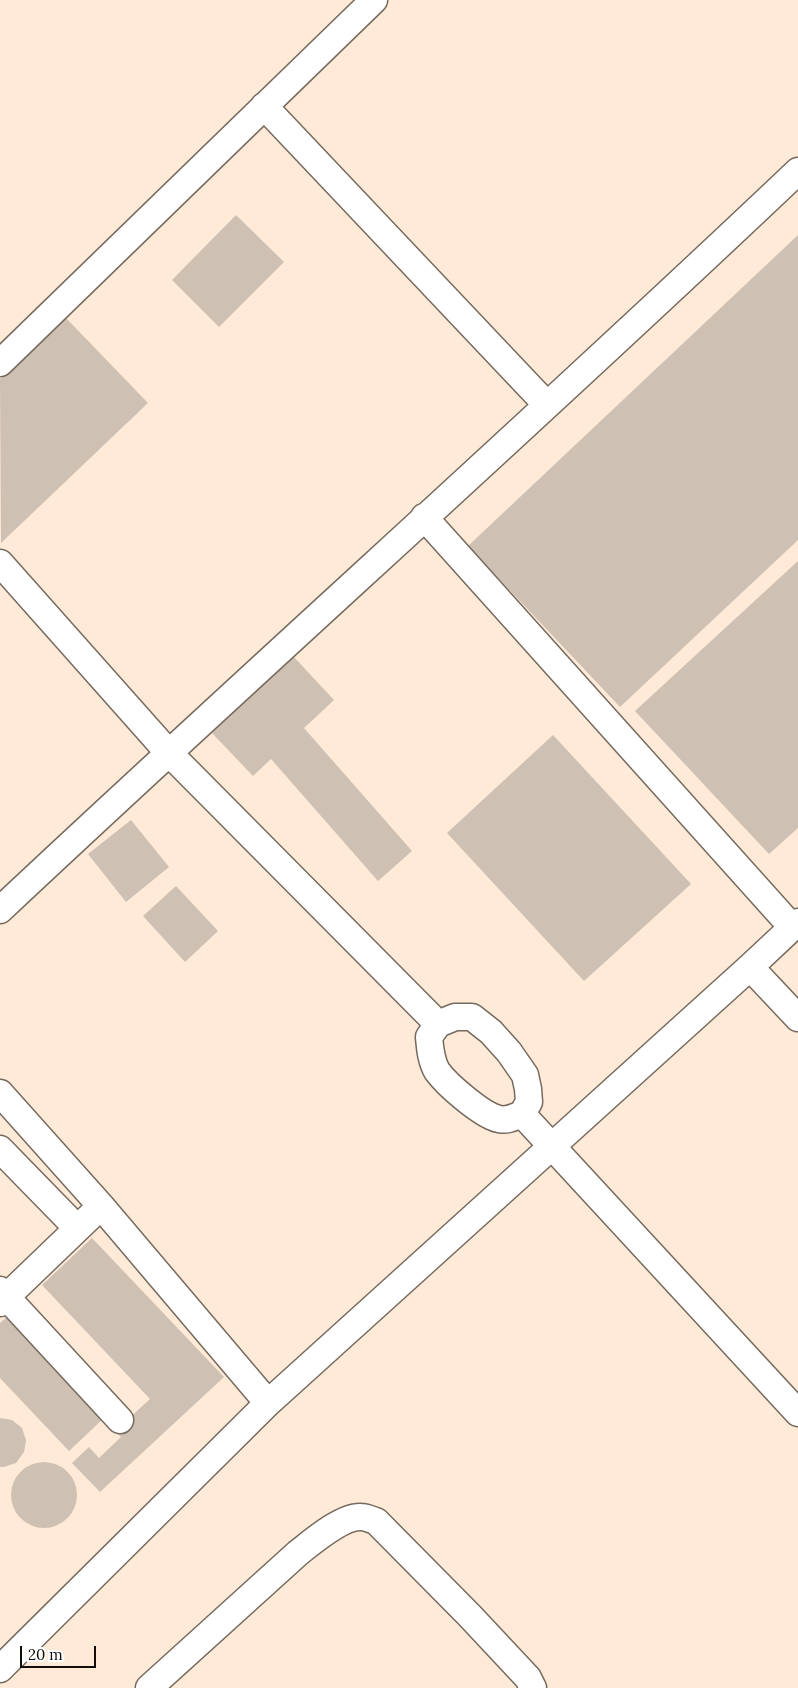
<!DOCTYPE html>
<html>
<head>
<meta charset="utf-8">
<style>
  body { margin:0 }
  #map { position:relative; width:798px; height:1688px; overflow:hidden; background:#fff3e8; font-family:Lora,serif }
  canvas { display:block }
  .scale { position:absolute; left:20px; top:1646px; width:76px; height:22px; box-sizing:border-box; border:2px solid #110d08; border-top:0; padding-left:6px; font-size:15px; line-height:18px; white-space:nowrap; color:#110d08; -webkit-text-stroke:4px #fff; paint-order:stroke }
</style>
</head>
<body>
<div id="map">
<canvas width="798" height="1688"></canvas>
<div class="scale">20 m</div>
</div>
<script>
const ctx = document.querySelector('canvas').getContext('2d');
ctx.lineJoin = 'round';
function fillPath(path, color) {
  ctx.fillStyle = color;
  ctx.fill(path, 'evenodd');
}
function stroke(path, color, width, dash) {
  ctx.strokeStyle = color;
  ctx.lineWidth = width;
  ctx.lineCap = dash ? 'butt' : 'round';
  ctx.setLineDash(dash || []);
  ctx.stroke(path);
}
fillPath(new Path2D(`
  M0 0H798V1688H0Z`), '#feead7');
fillPath(new Path2D(`
  M236 215 284 262 219 327 172 280Z
  M798 235V540L620 707 468 546Z
  M65 317 148 403 1 543 0 379Z
  M798 561V828L769 854 635 711Z
  M293 656 334 700 304 728 412 851 378 881 271 759 253 776 212 733Z
  M553 735 691 884 584 981 447 833Z
  M131 820 169 867 126 902 88 854Z
  M176 886 218 931 185 962 143 916Z
  M92 1238 224 1377 100 1492 72 1463 89 1447 99 1458 121 1437 115 1431 150 1399 42 1285Z
  M8 1316 105 1417 69 1451 0 1378V1323Z
  M0 1418 12 1420 22 1428 26 1440 24 1452 16 1463 4 1467H0Z
  M11 1495a33 33 0 1 1 66 0a33 33 0 1 1-66 0Z`), '#cec0b3');
const minor = new Path2D(`
  M264 106 547 405
  M0 363 374 0
  M424 517 792 927
  M0 563 168 752 438 1024
  M0 910C264 662 535 421 798 171
  M750 967 798 1018
  M0 1093 101 1206 268 1403
  M522 1114 529 1102 528 1089 525 1075 509 1052 491 1032 472 1017H455L438 1024 429 1037C430 1048 431 1061 437 1071 447 1085 483 1116 499 1119 508 1121 514 1117 522 1114L798 1413
  M0 1149 77 1228
  M0 1290 120 1420
  M0 1303 101 1206
  M0 1669 268 1403 750 967 798 922
  M149 1688 298 1553C312 1542 342 1516 361 1517 366 1517 372 1520 376 1521L470 1616 528 1678 533 1688`);
stroke(minor, '#766a5e', 29);
stroke(minor, '#fff', 26);
</script>
</body>
</html>
